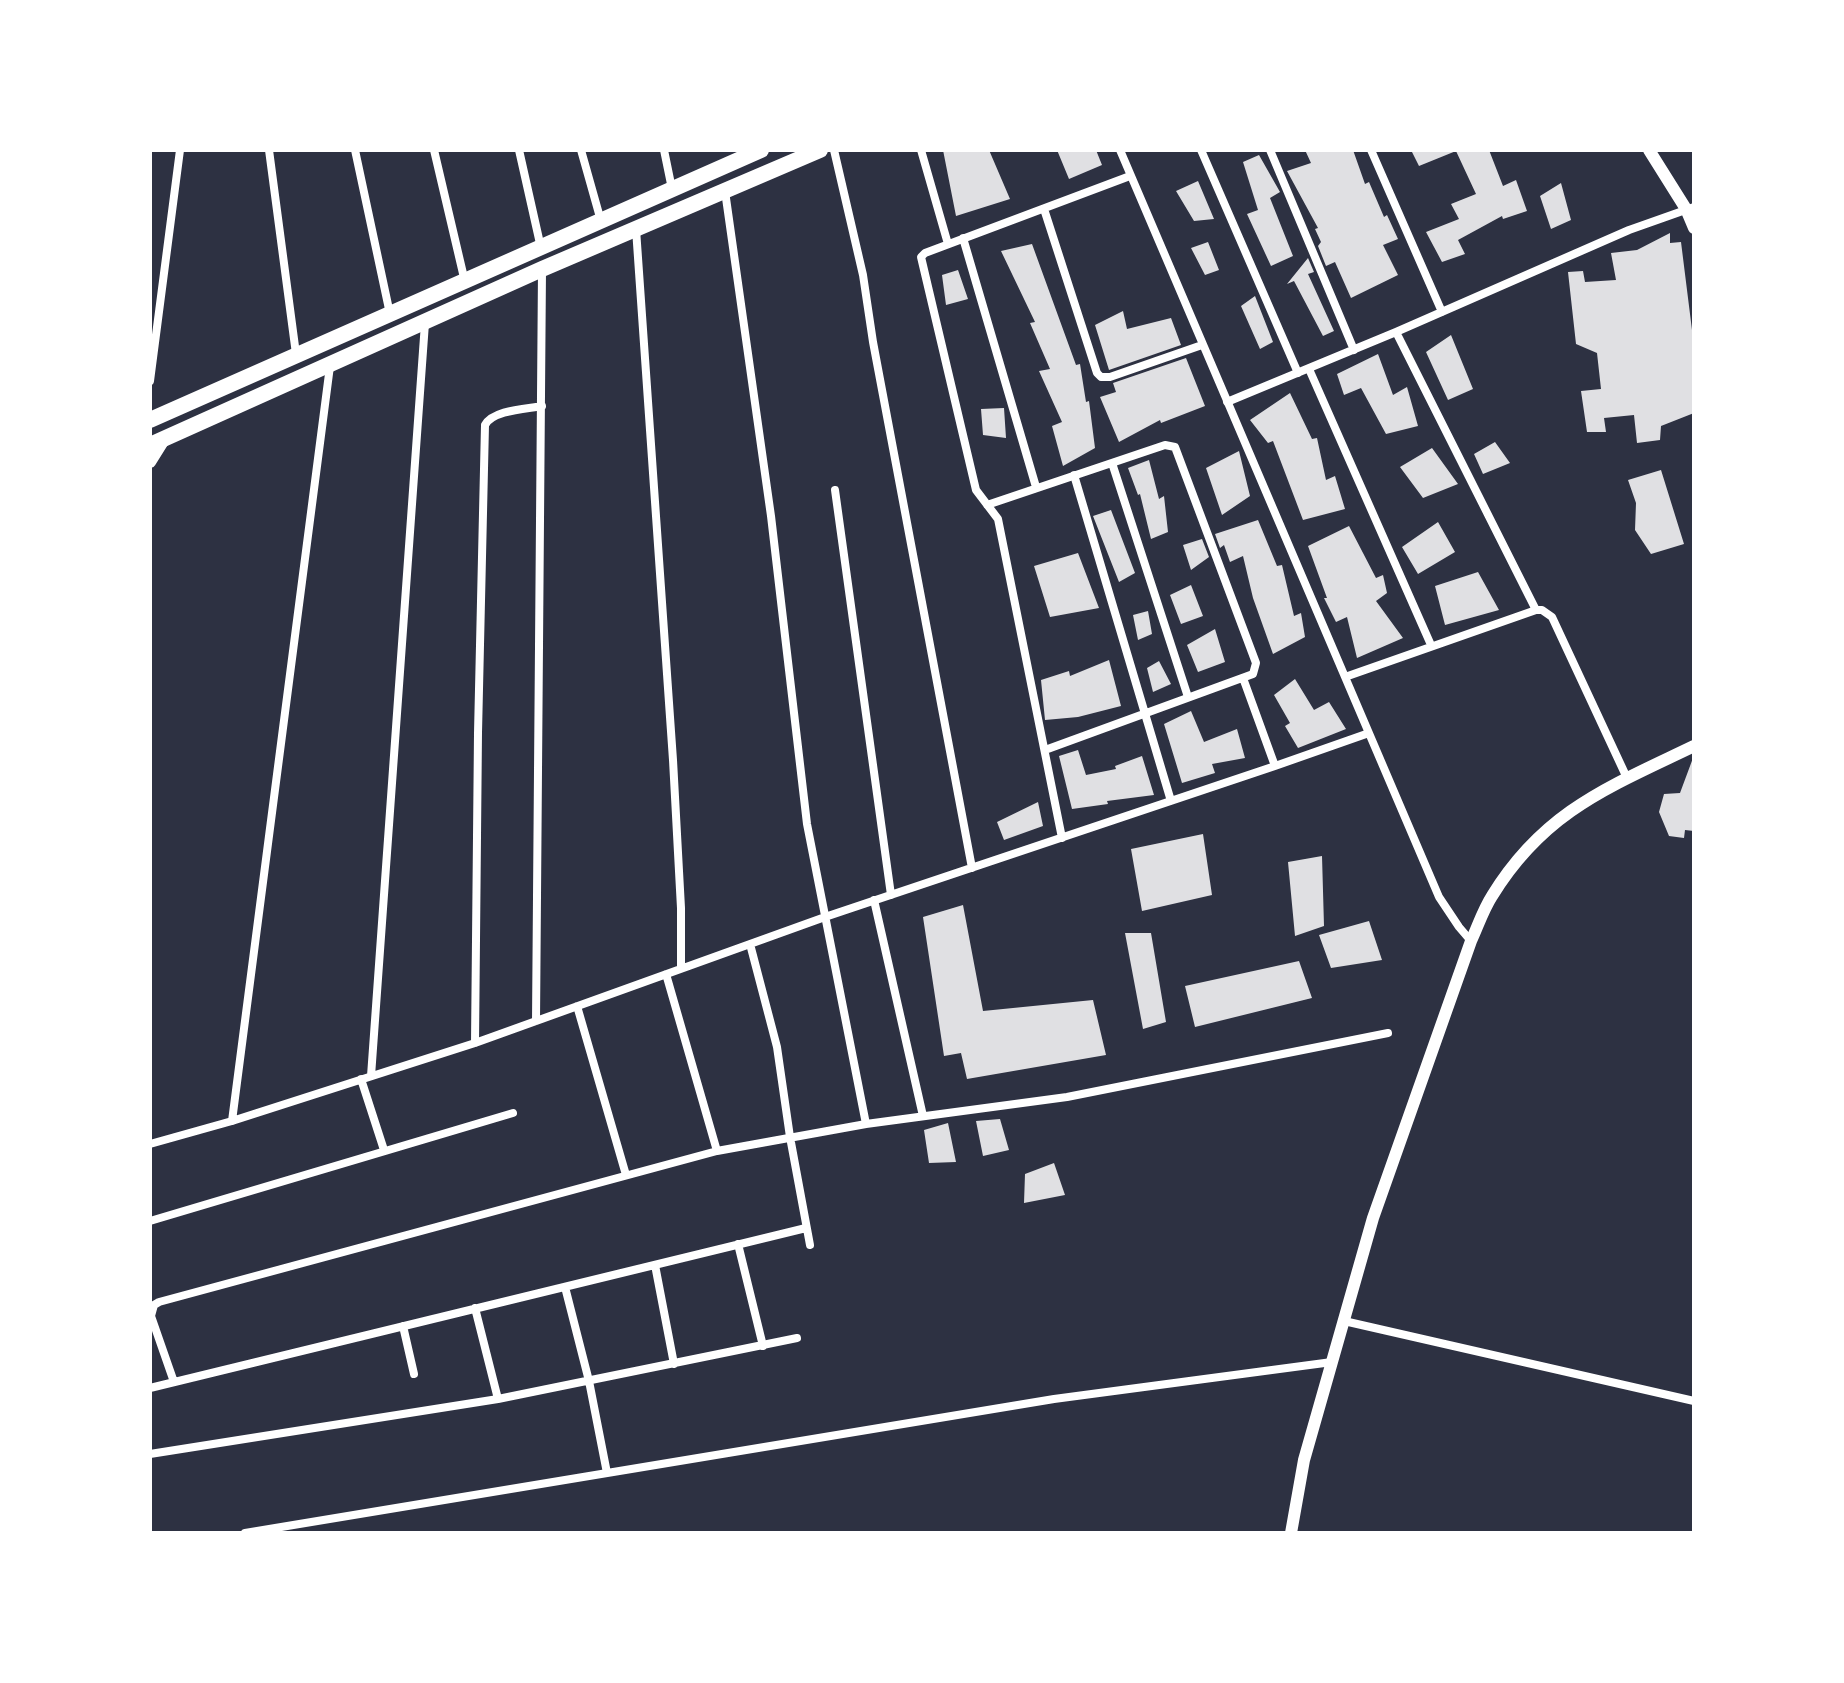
<!DOCTYPE html>
<html>
<head>
<meta charset="utf-8">
<style>
  body { margin:0 }
  #map { position:relative; width:1844px; height:1683px; overflow:hidden; background:#2d3142; font-family:"Fira Sans Condensed",sans-serif }
  canvas { display:block }
  .frame { position:absolute; inset:0; border:152px solid #fff; pointer-events:none }
</style>
</head>
<body>
<div id="map">
<canvas width="1844" height="1683"></canvas>
<div class="frame"></div>
</div>
<script>
const ctx = document.querySelector('canvas').getContext('2d');
ctx.lineJoin = 'round';
function fillPath(path, color) {
  ctx.fillStyle = color;
  ctx.fill(path, 'evenodd');
}
function stroke(path, color, width, dash) {
  ctx.strokeStyle = color;
  ctx.lineWidth = width;
  ctx.lineCap = dash ? 'butt' : 'round';
  ctx.setLineDash(dash || []);
  ctx.stroke(path);
}
fillPath(new Path2D(`
  M943 150H989L1010 199 956 216Z
  M1057 150H1096L1102 165 1069 179Z
  M1305 150H1353L1365 184 1369 182 1384 217 1387 215 1398 239 1383 245 1398 275 1351 298 1335 262 1326 266 1318 246 1321 242 1315 229 1318 228 1287 171 1311 163Z
  M1411 150H1489L1503 186 1516 180 1527 211 1503 219 1502 216 1458 240 1465 254 1442 262 1426 232 1459 219 1451 204 1476 194 1456 151 1419 166Z
  M1259 155 1280 192 1270 198 1293 256 1271 266 1247 214 1258 210 1243 162Z
  M1198 181 1214 219 1194 221 1176 191Z
  M1561 183 1571 220 1551 229 1540 196Z
  M1670 233V243L1681 242 1694 346V413L1661 426 1660 440 1637 443 1634 415 1604 418 1606 432H1587L1581 391 1601 389 1597 353 1576 344 1568 272 1583 271 1585 282 1616 280 1611 253 1637 250Z
  M1208 242 1219 270 1205 275 1191 248Z
  M1032 244 1076 365 1080 364 1086 402 1089 401 1095 448 1063 466 1052 426 1062 422 1039 371 1050 369 1030 323 1035 322 1001 251Z
  M1308 258 1314 272 1308 274 1334 331 1323 336 1294 281 1287 284Z
  M958 270 968 299 946 305 942 275Z
  M1255 296 1273 342 1260 349 1241 306Z
  M1123 311 1127 329 1171 318 1181 345 1109 370 1095 325Z
  M1451 335 1473 389 1448 400 1426 352Z
  M1378 354 1393 395 1407 387 1418 426 1386 434 1361 388 1344 395 1337 374Z
  M1186 358 1205 406 1161 423 1160 420 1119 442 1100 397 1116 392 1113 383Z
  M1290 393 1312 439 1317 438 1326 480 1335 476 1345 509 1303 520 1273 441 1268 443 1250 420Z
  M1004 408 1006 438 983 435 981 409Z
  M1495 442 1510 463 1483 474 1474 454Z
  M1432 448 1458 484 1423 498 1400 467Z
  M1239 451 1250 496 1222 515 1206 468Z
  M1149 460 1159 499 1164 496 1168 532 1151 539 1140 494 1138 495 1128 468Z
  M1661 470 1684 544 1651 554 1635 530 1636 503 1628 480Z
  M1111 510 1135 573 1119 582 1093 516Z
  M1258 520 1277 566 1282 565 1294 616 1301 613 1305 637 1273 654 1253 598 1243 556 1230 562 1224 545 1220 548 1215 534Z
  M1438 522 1455 552 1418 574 1402 547Z
  M1349 526 1376 578 1383 575 1387 593 1376 601 1403 638 1357 658 1347 617 1336 622 1324 598H1327L1308 546Z
  M1202 539 1209 557 1191 570 1183 545Z
  M1078 553 1099 608 1050 617 1034 566Z
  M1478 572 1499 610 1445 625 1435 586Z
  M1191 585 1203 616 1181 624 1170 595Z
  M1148 611 1152 634 1138 640 1133 615Z
  M1215 629 1225 662 1198 672 1187 645Z
  M1109 660 1121 706 1078 717 1045 720 1041 680 1069 671 1070 676Z
  M1159 661 1171 684 1153 692 1147 668Z
  M1295 679 1314 710 1329 702 1346 729 1298 748 1285 726 1290 723 1274 695Z
  M1191 711 1204 742 1237 729 1245 758 1212 764 1215 773 1182 783 1164 724Z
  M1078 750 1086 775 1116 769 1115 766 1142 756 1154 795 1107 801 1108 804 1072 809 1059 756Z
  M1693 758 1694 831 1685 830 1684 838 1669 836 1659 812 1664 794 1680 793Z
  M1038 802 1043 826 1004 840 997 822Z
  M1203 834 1212 895 1142 911 1131 849Z
  M1322 856 1324 926 1295 936 1288 862Z
  M963 905 983 1011 1093 1000 1106 1055 967 1079 961 1053 944 1056 923 917Z
  M1369 921 1382 960 1331 968 1319 935Z
  M1125 933H1151L1166 1022 1143 1029Z
  M1299 961 1312 998 1195 1027 1185 986Z
  M1000 1119 1009 1150 983 1156 976 1121Z
  M948 1123 956 1162 929 1163 924 1130Z
  M1054 1163 1065 1195 1024 1203 1025 1174Z`), '#e0e0e3');
stroke(new Path2D(`
  M269 150 296 354
  M355 150 390 314
  M434 150 465 282
  M519 150 541 248
  M581 150 601 221
  M664 150 672 189
  M834 150 863 275 873 342 972 868
  M921 150 948 244
  M1120 150 1439 897 1459 927 1471 941
  M1201 150 1298 373
  M1270 150 1354 350
  M1371 150 1442 312
  M725 191 771 516 807 824 866 1124
  M1044 209 1097 373 1101 377H1110L1202 345
  M636 229 673 760 681 908V968
  M963 238 1036 487
  M1309 369 1431 645
  M150 381 180 150
  M1227 402 1396 332 1629 230 1694 207
  M1112 463 1188 697
  M1074 475 1171 801
  M835 490 891 895
  M987 505 1165 445 1175 447 1256 663 1253 674 1045 750
  M1536 610H1542L1552 617 1627 778
  M1345 677 1536 610 1396 332
  M1243 678 1275 766
  M1062 838 998 519 976 490 921 257 925 253 1130 176
  M874 900 923 1116
  M750 944 777 1047 790 1137 810 1245
  M666 974 717 1151
  M577 1006 626 1175
  M536 1021 542 270
  M475 1043 478 733 485 425C493 410 526 409 542 406
  M371 1076 425 323
  M361 1079 384 1150
  M232 1121 330 366
  M150 1144 232 1121 475 1043 825 917 1275 766 1369 733
  M150 1221 513 1113
  M738 1244 763 1346
  M655 1265 674 1364
  M565 1287 589 1381 607 1473
  M475 1308 498 1399
  M1344 1321 1694 1401
  M403 1326 414 1374
  M174 1382 151 1316 154 1305 159 1302 717 1151 866 1124 1067 1097 1388 1033
  M150 1388 806 1228
  M150 1454 498 1399 797 1338
  M245 1533 1054 1399 1332 1362`), '#fff', 8);
stroke(new Path2D(`
  M1649 150 1686 209 1694 228
  M150 462 165 438
  M1291 1533 1304 1460 1373 1218 1471 941C1478 926 1483 910 1492 896 1544 811 1609 787 1694 746`), '#fff', 12);
stroke(new Path2D(`
  M150 420 761 150
  M150 445 542 269 820 150`), '#fff', 16);
</script>
</body>
</html>
